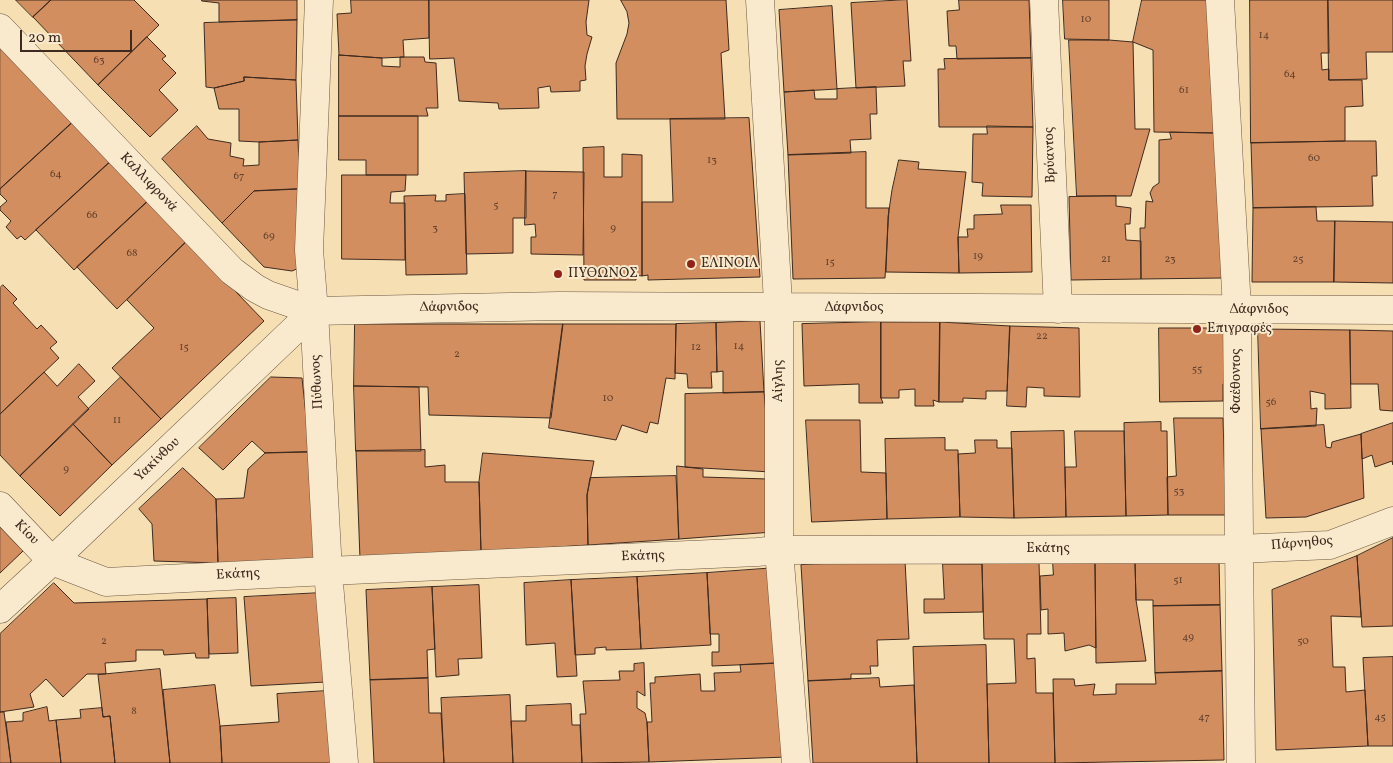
<!DOCTYPE html>
<html>
<head>
<meta charset="utf-8">
<style>
  body { margin:0 }
  #map { position:relative; width:1393px; height:763px; overflow:hidden; background:#f6dfb2; font-family:Vollkorn,serif }
  canvas { display:block }
  .scale { position:absolute; left:20px; top:30px; width:112px; height:22px; box-sizing:border-box; border:2px solid #3e2a1f; border-top:0; padding-left:6px; font-size:15px; line-height:18px; white-space:nowrap; color:#3e2a1f; -webkit-text-stroke:4px #f9eacd; paint-order:stroke }
</style>
</head>
<body>
<div id="map">
<canvas width="1393" height="763"></canvas>
<div class="scale">20 m</div>
</div>
<script>
const ctx = document.querySelector('canvas').getContext('2d');
ctx.lineJoin = 'round';
function fillPath(path, color) {
  ctx.fillStyle = color;
  ctx.fill(path, 'evenodd');
}
function stroke(path, color, width, dash) {
  ctx.strokeStyle = color;
  ctx.lineWidth = width;
  ctx.lineCap = dash ? 'butt' : 'round';
  ctx.setLineDash(dash || []);
  ctx.stroke(path);
}
function label(font, color, halo, rows, align = 'center') {
  ctx.font = font + ' Vollkorn,serif';
  ctx.lineWidth = 4;
  ctx.setLineDash([]);
  ctx.textBaseline = 'middle';
  ctx.strokeStyle = halo;
  ctx.fillStyle = color;
  for (const [text, x, y, turn = 0] of rows) {
    ctx.save();
    ctx.translate(x, y);
    ctx.rotate((+turn || 0) * Math.PI / 180);
    ctx.textAlign = isNaN(turn) ? turn : align;
    if (halo) ctx.strokeText(text, 0, 0);
    ctx.fillText(text, 0, 0);
    ctx.restore();
  }
}
const building = new Path2D(`
  M16 0H51L33 17Z
  M51 0H134L159 25 98 85 33 17Z
  M202 0H297V20L219 22V3L202 1Z
  M351 0H429V38L403 40 404 57 382 58 339 55 337 14 351 13Z
  M429 0H589L586 22 587 35 592 37 587 54 585 66 586 80 580 81V91L551 92 550 86 538 88 539 108 499 109 498 103 459 101 454 58 430 59Z
  M621 0H726L729 50 721 53 725 119H617L616 63 627 34 629 23 627 12Z
  M907 0 911 61H903L905 86 856 88 851 3Z
  M959 0H1029L1031 58 957 59 956 46H949L947 11 959 10Z
  M1063 0H1109V40L1065 39Z
  M1142 0H1210L1215 133 1154 132 1153 50 1133 42Z
  M1250 0H1328L1329 53H1321L1322 70 1329 69V80H1362L1363 106 1345 107V141L1251 143Z
  M1328 0H1393V52H1366L1367 79 1329 80Z
  M832 6 837 89 784 92 779 10Z
  M297 20 296 80 244 77V81L214 88 206 87 204 23Z
  M147 37 166 56 162 59 176 73 159 90 178 110 150 137 98 85Z
  M0 40 74 121 0 189Z
  M1069 40H1109L1133 42 1135 129H1150L1131 196H1077Z
  M339 55 382 58V66L400 67V57H424L425 62 436 63 438 108H426L428 116H339Z
  M1031 58 1033 127H939L938 69H945L944 59Z
  M244 77 296 80 298 140 259 142 239 141V109H219L214 88 244 81Z
  M876 87 877 114H870L871 139 850 140 851 153 788 155 784 92 814 90 815 99H837V89Z
  M339 116H418V175H366V160H339Z
  M749 118 760 277 648 280V275L642 276V202H673L670 119Z
  M74 121 111 161 25 240 21 236 17 239 6 227 11 221 0 210V207L7 201 0 194V189Z
  M197 126 208 139 231 143 230 156 244 159 243 166 259 165V142L298 140 300 189 254 191 222 223 162 159Z
  M987 126 1033 127 1032 197 982 196 983 183 972 182 973 134H987Z
  M1170 132 1215 133 1222 278 1141 279 1140 228H1145L1146 201 1153 202 1150 193 1153 187 1159 183V140L1171 139Z
  M1345 141H1376L1377 176H1372L1373 206 1253 208 1251 143Z
  M604 147V177H622V154L642 155V276L636 275V280H584L583 148Z
  M866 152V208H889L885 278 793 279 788 155Z
  M899 160 919 162 918 169 966 172 958 237 959 273 886 272 888 217 892 190Z
  M111 161 148 201 74 270 36 230Z
  M526 171V218H513V253L466 254 464 173Z
  M526 171 584 172 583 255 531 254V237H536L535 224 525 225Z
  M342 175H406L405 191 391 192 390 203H405V260L342 259Z
  M300 189 299 268 292 271 264 267 222 223 254 191Z
  M465 194 467 274 406 275 404 196 436 195 435 201H446V195Z
  M1116 196V206L1131 208 1130 224H1125L1126 240 1141 241V279L1071 280 1069 197Z
  M148 201 187 241 117 309 77 267Z
  M1001 205H1031L1032 272 959 273 958 237H968L967 229H974V215L1002 214Z
  M1316 207 1317 221H1335L1334 282H1252L1253 208Z
  M1335 221 1393 222V283L1334 282Z
  M187 241 264 321 161 419 112 368 154 328 127 300Z
  M3 285 17 299 13 303 37 329 41 325 57 342 50 348 59 358 0 414V288Z
  M760 321 764 392 723 393V371L717 372 716 323Z
  M881 322H940L939 402 933 400 934 406H915V389L899 390V398H881Z
  M881 322V398L883 403H859V384L804 386 802 324Z
  M940 322 1010 326 1007 391H986V399L963 398V402H939Z
  M716 323 717 372H711L712 388H688L687 374 675 373 676 324Z
  M355 324H563L551 418 429 415 428 387 354 386Z
  M563 324H676L675 379 666 378 658 424 650 422 647 433 622 425 616 440 549 428Z
  M1010 326 1079 328 1080 397 1044 396V388L1027 387 1026 407 1007 406Z
  M1159 328H1226V383L1223 384V401L1160 402Z
  M1258 329 1350 330 1351 408 1325 409V394L1310 391 1311 409 1317 408 1316 426 1261 429Z
  M1350 330 1393 331V411L1380 410 1378 384H1351Z
  M79 364 95 381 78 397 89 409 20 476 0 455V414L44 372 57 386Z
  M121 377 161 419 112 465 73 424Z
  M271 377 302 378 310 452 265 453 252 441 223 470 199 448Z
  M354 386 419 387 421 451H356Z
  M764 392 771 472 685 467V394Z
  M1174 418H1223L1225 488 1230 515H1168L1167 477 1176 476Z
  M806 420H860L861 472 886 473 887 519 812 522Z
  M1161 422V431H1167L1168 515 1126 516 1124 423Z
  M1393 423V465L1392 461 1375 467 1372 455 1362 459 1361 434Z
  M73 424 112 465 60 516 20 476Z
  M1324 425 1326 447 1331 448 1332 442 1361 434 1364 498 1306 517 1266 518 1261 429Z
  M1064 431 1066 517 1014 518 1011 432Z
  M1075 431H1124L1126 516 1066 517 1065 467H1076Z
  M945 438V450H958L960 517 887 519 885 439Z
  M975 440H997V448H1012L1014 518 960 517 958 454 975 453Z
  M425 450V467L445 465V482H479L481 552 360 559 356 451Z
  M310 452 319 559 218 563 216 499 244 498 248 469 265 453Z
  M483 453 594 461 587 495 588 545 481 552 479 482Z
  M677 466 703 469V477L768 479 773 532 679 539Z
  M183 468 216 499 218 563 154 561 152 524 139 509Z
  M676 476 679 539 588 545 587 495 590 478Z
  M0 527 23 551 0 573Z
  M1393 538V626L1362 627 1357 556Z
  M1357 556 1361 617 1331 616 1333 667H1345L1346 692 1365 690 1368 746 1276 750 1272 590Z
  M905 560 909 639 877 640 878 666H870L871 674H851V679L808 681 801 565Z
  M1219 560 1220 605 1153 606V600H1136L1135 562Z
  M1039 562 1041 634H1027V659L1035 658 1036 693H1053L1055 763H989L987 684 1016 683 1014 639H984L982 564Z
  M1053 562 1095 563 1096 648 1089 645 1065 651 1064 633 1048 634V609L1041 610 1040 576 1053 575Z
  M1135 562 1136 600 1146 661 1096 663 1095 563Z
  M943 564H982L983 612 924 613V599H944Z
  M776 568 782 663 712 666V652H719V634H710L707 573Z
  M707 573 711 645 641 649 637 577Z
  M637 577 641 649 606 650V647L595 648V654L575 655 571 580Z
  M571 580 577 676 557 677 555 643 526 645 524 583Z
  M54 583 74 603 207 599 209 658H196L195 653 164 655 163 650H136V661L105 663 106 674H87L63 697 46 679 30 694 34 707 0 712V634Z
  M479 585 482 658 458 659 459 675 436 677 432 587Z
  M432 587 435 649 427 650 428 678 370 680 366 590Z
  M321 593 326 682 251 686 244 597Z
  M236 598 238 653 209 654 207 599Z
  M1220 605 1222 671 1155 673 1153 606Z
  M986 645 989 763H917L913 647Z
  M1393 657V746H1368L1363 658Z
  M644 663 645 696 637 691V708L645 713 647 722 649 762 582 763 580 714H586L583 681 620 680 619 671H634V664Z
  M782 663 787 757 649 762 647 722H652L650 683H655V677L700 674 701 691H715L714 673 741 672 740 665Z
  M160 669 170 763H115L110 716 103 717 98 675Z
  M1222 671 1224 760 1055 763 1053 679H1074L1075 686 1095 684 1093 695 1116 694V684H1156L1155 673Z
  M428 678 429 713H441L444 763H374L370 680Z
  M879 678 880 687 914 685 917 763H813L808 681Z
  M215 685 220 726 222 763H170L163 690Z
  M327 691 331 763H222L220 726 279 722 277 694Z
  M510 695 513 763H444L441 698Z
  M571 704 572 725H580L582 763H513L511 721H526V706Z
  M47 707 49 721 56 720 61 763H11L6 722 23 721V713Z
  M102 708 103 717 110 716 115 763H61L56 720 81 718 80 710Z
  M0 712H4L11 763H0Z`);
fillPath(building, '#d38e5f');
stroke(building, '#3e2a1f', 1);
const minor = new Path2D(`
  M319 0 309 250 314 311 328 571 344 763
  M760 0 779 319V550L796 763
  M1044 0 1058 309
  M1220 0 1237 309 1241 763
  M0 28 232 271 255 288 268 295 314 311 559 306 1393 310
  M0 506 52 561 106 582 328 571 757 552 779 550 1238 549 1330 545 1393 521
  M0 609 52 561 314 311`);
stroke(minor, '#6c5744', 29);
stroke(minor, '#f9eacd', 28);
for (const [x, y, r, color] of [
  [691,264,5,"#8f2418"],
  [558,274,5,"#8f2418"],
  [1197,329,5,"#8f2418"]
]) {
  const dot = new Path2D();
  dot.arc(x, y, r, 0, 2 * Math.PI);
  ctx.fillStyle = color;
  ctx.fill(dot);
  stroke(dot, '#f9eacd', 2);
}
label('11px', '#63432f', null, [
  ["10",1086,20],
  ["14",1264,36],
  ["63",99,61],
  ["64",1290,75],
  ["61",1184,91],
  ["60",1314,159],
  ["13",712,161],
  ["64",56,175],
  ["67",239,177],
  ["7",555,195],
  ["5",496,206],
  ["66",92,216],
  ["3",435,229],
  ["9",613,229],
  ["69",269,237],
  ["68",132,254],
  ["19",978,257],
  ["21",1106,260],
  ["23",1170,260],
  ["25",1298,260],
  ["15",830,263],
  ["22",1042,337],
  ["14",739,347],
  ["15",184,348],
  ["12",696,348],
  ["2",457,355],
  ["55",1197,370],
  ["10",608,399],
  ["56",1271,403],
  ["11",117,421],
  ["9",66,470],
  ["53",1179,492],
  ["51",1178,581],
  ["49",1188,638],
  ["2",104,642],
  ["50",1303,642],
  ["8",134,712],
  ["47",1204,718],
  ["45",1380,718]
]);
label('14px', '#3e2a1f', '#f9eacd', [
  ["Βρύαντος",1051,155,-92],
  ["Καλλιφρονά",148,183,46],
  ["Δάφνιδος",449,308,-1],
  ["Δάφνιδος",854,308],
  ["Δάφνιδος",1259,310],
  ["Αίγλης",779,381,-90],
  ["Φαέθοντος",1237,381,-90],
  ["Πύθωνος",318,382,-93],
  ["Υακίνθου",158,460,-44],
  ["Κίου",26,533,46],
  ["Πάρνηθος",1302,544,-5],
  ["Εκάτης",1048,549],
  ["Εκάτης",643,557,-2],
  ["Εκάτης",238,575,-3]
]);
label('14px', '#3e2a1f', '#f9eacd', [
  ["ΕΛΙΝΟΙΛ",701,264],
  ["ΠΥΘΩΝΟΣ",568,274],
  ["Επιγραφές",1207,329]
], 'left');
</script>
</body>
</html>
